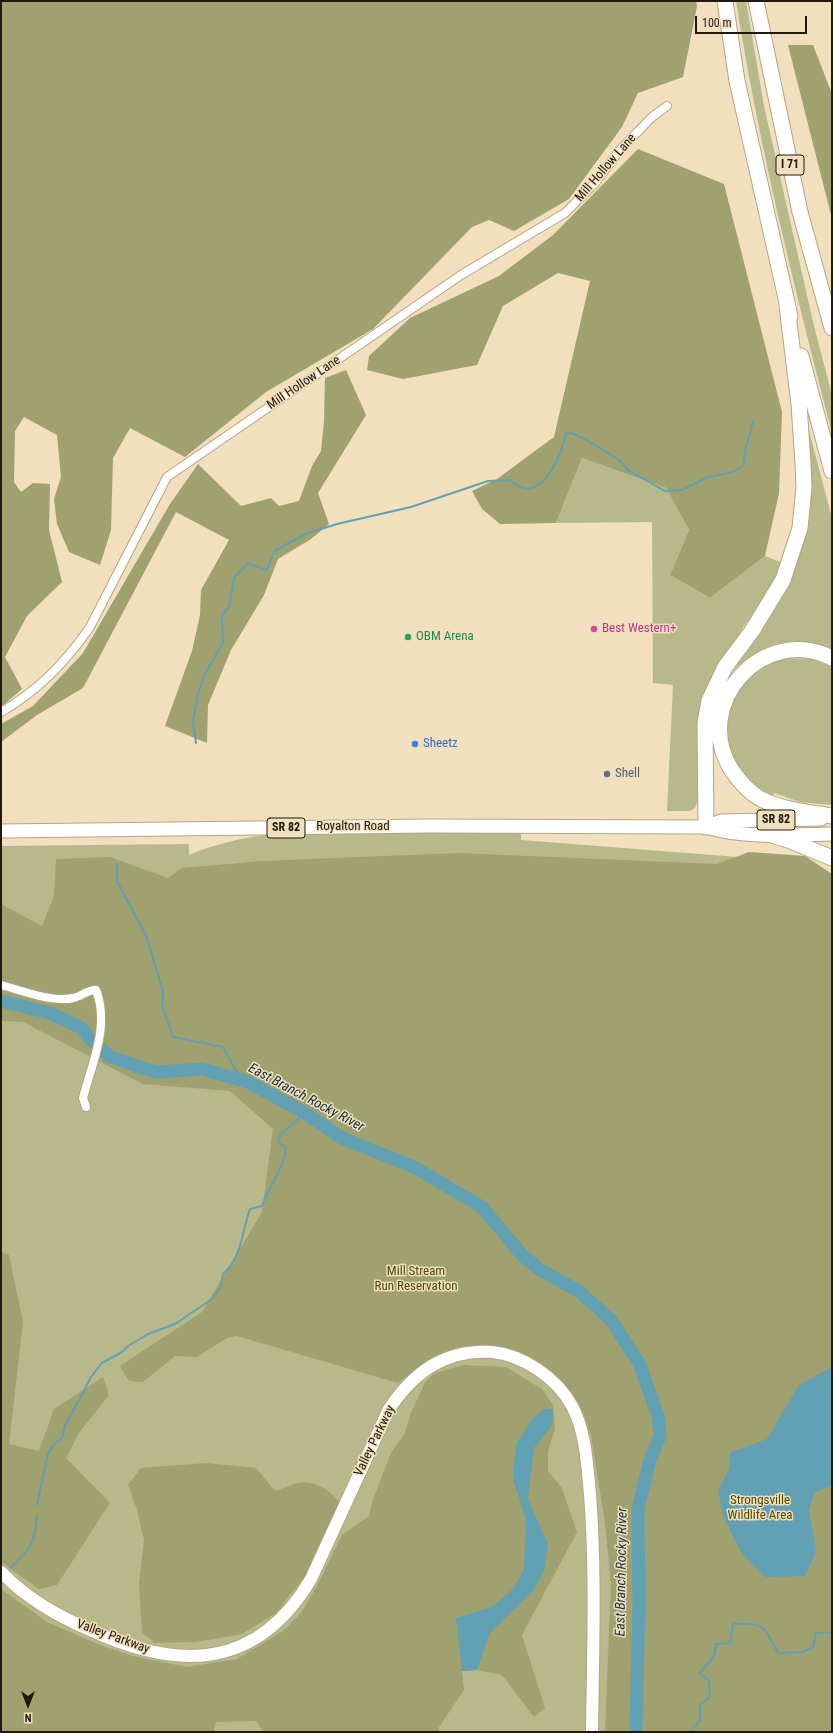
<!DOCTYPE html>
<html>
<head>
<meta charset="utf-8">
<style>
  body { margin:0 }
  #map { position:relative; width:833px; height:1733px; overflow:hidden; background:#f1dfbe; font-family:"Roboto Condensed",sans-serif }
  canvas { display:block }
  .frame { position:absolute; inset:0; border:2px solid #20190d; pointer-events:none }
  .north { position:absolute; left:8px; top:1685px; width:40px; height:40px; -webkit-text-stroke:3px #f1dfbe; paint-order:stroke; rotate:180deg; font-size:11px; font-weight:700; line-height:16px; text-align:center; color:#20190d }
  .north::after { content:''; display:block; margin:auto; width:14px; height:18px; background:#20190d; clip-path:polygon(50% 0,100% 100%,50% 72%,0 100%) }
  .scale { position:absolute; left:695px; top:16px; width:112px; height:18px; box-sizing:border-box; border:2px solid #20190d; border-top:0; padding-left:5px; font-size:12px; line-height:14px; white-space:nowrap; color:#20190d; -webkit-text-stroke:3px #f1dfbe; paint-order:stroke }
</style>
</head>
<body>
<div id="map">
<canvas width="833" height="1733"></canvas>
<div class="frame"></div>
<div class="north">N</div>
<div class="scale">100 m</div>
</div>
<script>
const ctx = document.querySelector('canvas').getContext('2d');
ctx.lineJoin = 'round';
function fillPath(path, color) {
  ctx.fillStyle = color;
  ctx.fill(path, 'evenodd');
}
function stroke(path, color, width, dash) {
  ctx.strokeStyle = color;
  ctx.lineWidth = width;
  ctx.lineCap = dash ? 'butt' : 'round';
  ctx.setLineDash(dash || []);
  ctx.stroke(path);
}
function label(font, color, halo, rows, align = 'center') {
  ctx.font = font + ' "Roboto Condensed",sans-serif';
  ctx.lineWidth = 3;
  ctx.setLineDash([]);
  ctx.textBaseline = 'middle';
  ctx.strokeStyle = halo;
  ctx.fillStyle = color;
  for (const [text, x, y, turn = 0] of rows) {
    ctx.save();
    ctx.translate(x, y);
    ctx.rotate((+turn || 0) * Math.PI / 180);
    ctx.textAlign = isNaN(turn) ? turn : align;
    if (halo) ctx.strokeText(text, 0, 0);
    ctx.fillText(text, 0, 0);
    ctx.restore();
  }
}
fillPath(new Path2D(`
  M736 1H746L764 106 814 326 832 395V433C795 290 759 147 736 1Z
  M803 408 832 518V650C788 632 761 644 728 675L792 564Z
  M582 458 666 488 689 530 670 575 710 598 765 556 783 563 774 587 744 626 702 696 697 729 698 800 695 808 690 811H667L673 685 653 683 652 522 556 523Z
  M786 658 812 659 832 667V805L800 802 774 793 773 797C731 775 714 730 738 688 741 684 748 680 752 676 757 672 763 665 769 663 774 660 781 660 786 658Z
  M521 827V840L802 862 832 916V1732H1V846L189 844V855C248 830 315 830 378 829 426 828 473 828 521 827Z`), '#b7b98a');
fillPath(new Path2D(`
  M1 1H696L697 6 683 77 638 93 622 127 569 199 514 231 489 220 472 227 373 329 266 392 185 457 130 428 113 458 111 530 100 565 69 552 57 524 54 499 61 477 57 435 24 417 15 431 14 482 21 492 33 483 50 484 49 530 62 582 27 616 5 657 22 689 1 707Z
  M788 45H813L832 94V219Z
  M638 149 724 184 782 412 779 493 765 556 710 598 670 575 689 530 666 488 582 458 556 523 500 524 482 509 472 491 497 479 554 437 590 281 558 273 503 306 477 365 403 379 367 370 369 356 410 318 499 276 553 235Z
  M346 370 366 415 318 493 329 524 311 539 278 559 264 595 231 650 208 705 207 743 165 726 192 651 200 615 201 590 229 540 176 512 83 688 37 715 1 742V724L33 706 83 653 170 504 198 464 241 506 271 498 279 506 299 501 312 466 321 451 324 422 325 378Z
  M749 852 805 856 832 874V1732H605L611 1583 605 1523 591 1435 583 1412 574 1400 498 1350 416 1370 398 1383 237 1336 227 1338 197 1357 175 1356 143 1382 129 1381 120 1366 202 1312 262 1212 273 1129 230 1091 143 1084 23 1022 1 1021V904L42 926 54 896 56 859 110 857 168 878 182 868 261 861 458 853 717 864Z
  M1 1252 9 1255 23 1322 9 1444 39 1451 54 1409 103 1377 109 1395 79 1433 66 1458 110 1503 57 1585 39 1589 1 1562Z
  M463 1365 506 1367 542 1389 553 1405 555 1429 548 1451V1471L562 1488 577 1532 522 1635 545 1708 534 1717 502 1675 477 1670 462 1671 464 1690 439 1727V1732H264L256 1721 216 1722 214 1732H1V1589L47 1622 100 1645 133 1656 187 1667 237 1659 283 1631 301 1613 318 1584 342 1535 369 1516 372 1502 391 1453 405 1433 410 1415 425 1382 435 1373Z
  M206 1463 256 1468 275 1491C293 1485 303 1477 321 1487 331 1492 335 1496 341 1506L311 1568 276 1613 242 1634 196 1642 155 1643 142 1633 139 1585 144 1540 137 1510 128 1485 141 1468Z`), '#9fa16e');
fillPath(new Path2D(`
  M832 1367V1485L814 1493 809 1510 816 1551 805 1576 765 1577 742 1554 724 1518 718 1491 729 1469 730 1453 767 1439 799 1385Z
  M544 1409H553L552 1425 534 1448 528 1499 548 1544 544 1571 533 1591 490 1633 477 1670 462 1671 456 1618 492 1607 513 1589 524 1570 526 1519 513 1479 516 1444 534 1417Z`), '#62a0b4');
stroke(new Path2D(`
  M196 743 193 721 198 694 205 674 223 643 222 615 229 607 234 578 248 563 267 570 274 551 308 533 337 524 411 507 488 481 510 480C540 509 561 456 566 434L572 433 588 441 618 459 629 471 665 491 682 490 708 477 733 472 743 466 746 447 753 421
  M117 864V881L147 938 163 992 162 1005 173 1037 223 1047 241 1080
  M37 1505 48 1454 54 1444 62 1438 65 1425 82 1395 91 1377 102 1363 122 1352 128 1346 148 1334 175 1324 212 1299 221 1286 223 1274C242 1258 242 1231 250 1209L262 1206C267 1189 288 1162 285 1147L278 1142 280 1135 305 1113
  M10 1568C30 1550 35 1543 37 1516
  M689 1732 700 1721V1705L710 1697 709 1681 700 1673 714 1656 716 1644 730 1643 733 1624C766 1622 763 1626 778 1653L803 1652 813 1647 816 1633H832`), '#62a0b4', 2);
stroke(new Path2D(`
  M1 1001 50 1013 82 1028 88 1037 109 1056 139 1067 156 1072 202 1069 248 1082 305 1113 342 1138 414 1167 482 1207 522 1255 539 1269 580 1292 611 1320 639 1363 658 1416 660 1436 650 1460 638 1509 639 1603 636 1732`), '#62a0b4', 13);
const street = new Path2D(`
  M1 712C38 691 66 662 90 627L167 477 461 275 565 213 595 183 619 151 652 117 667 106
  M1 985C20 990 53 1003 73 998 81 997 88 989 96 990 110 1026 92 1063 83 1098L86 1107`);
const secondary = new Path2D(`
  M1 1572C26 1598 57 1616 90 1630 179 1671 257 1670 311 1579L389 1409C414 1372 445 1349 492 1352 523 1355 557 1378 572 1406 586 1432 587 1465 590 1494 596 1573 593 1652 592 1732`);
const primary = new Path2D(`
  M706 827 721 821 821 819
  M1 831 428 826 706 827C746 839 790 835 832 834`);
const highway = new Path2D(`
  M725 1 737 81 790 316
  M756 1 800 212 832 328
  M801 356 832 471
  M832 658C763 623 691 704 731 769 739 781 748 792 761 799 783 810 808 812 832 816
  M706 827 705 723 709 701 725 667 752 631 783 580 800 528 804 487 803 464 799 404 787 306
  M772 835 791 841 832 858`);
stroke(street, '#b4a484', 10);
stroke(secondary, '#b4a484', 14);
stroke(primary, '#b4a484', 15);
stroke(highway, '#b4a484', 17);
stroke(street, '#fff', 8);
stroke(secondary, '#fff', 12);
stroke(primary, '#fff', 13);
stroke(highway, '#fff', 15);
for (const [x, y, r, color] of [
  [594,629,4,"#d1479c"],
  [408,637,4,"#2e9e5b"],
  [415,744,4,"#3f7fe0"],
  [607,774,4,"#5c6f8a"]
]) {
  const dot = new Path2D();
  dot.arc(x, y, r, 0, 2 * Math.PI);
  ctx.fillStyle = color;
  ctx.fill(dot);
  stroke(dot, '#f1dfbe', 1.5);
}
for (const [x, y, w] of [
  [790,165,28],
  [776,820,38],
  [286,828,38]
]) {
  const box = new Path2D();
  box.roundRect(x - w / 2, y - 10, w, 20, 3);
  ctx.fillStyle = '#f1dfbe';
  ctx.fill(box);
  stroke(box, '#20190d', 1);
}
label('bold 12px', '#20190d', null, [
  ["I 71",790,165],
  ["SR 82",776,820],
  ["SR 82",286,828]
]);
label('13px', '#20190d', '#f1dfbe', [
  ["Mill Hollow Lane",606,168,-49],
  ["Mill Hollow Lane",304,383,-34],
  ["Royalton Road",353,827],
  ["Valley Parkway",375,1441,-64],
  ["Valley Parkway",113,1637,20]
]);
label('13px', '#b23c85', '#f1dfbe', [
  ["Best Western+",602,629]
], 'left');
label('13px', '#27864d', '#f1dfbe', [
  ["OBM Arena",416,637]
], 'left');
label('13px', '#366cbe', '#f1dfbe', [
  ["Sheetz",423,744]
], 'left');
label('13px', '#4e5e75', '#f1dfbe', [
  ["Shell",615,774]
], 'left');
label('13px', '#484909', '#f1dfbe', [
  ["Mill Stream",416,1272],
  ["Run Reservation",416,1287],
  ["Strongsville",760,1501],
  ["Wildlife Area",760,1516]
]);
label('italic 14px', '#102f39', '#f1dfbe', [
  ["East Branch Rocky River",306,1098,28],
  ["East Branch Rocky River",622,1572,-89]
]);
</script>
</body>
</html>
